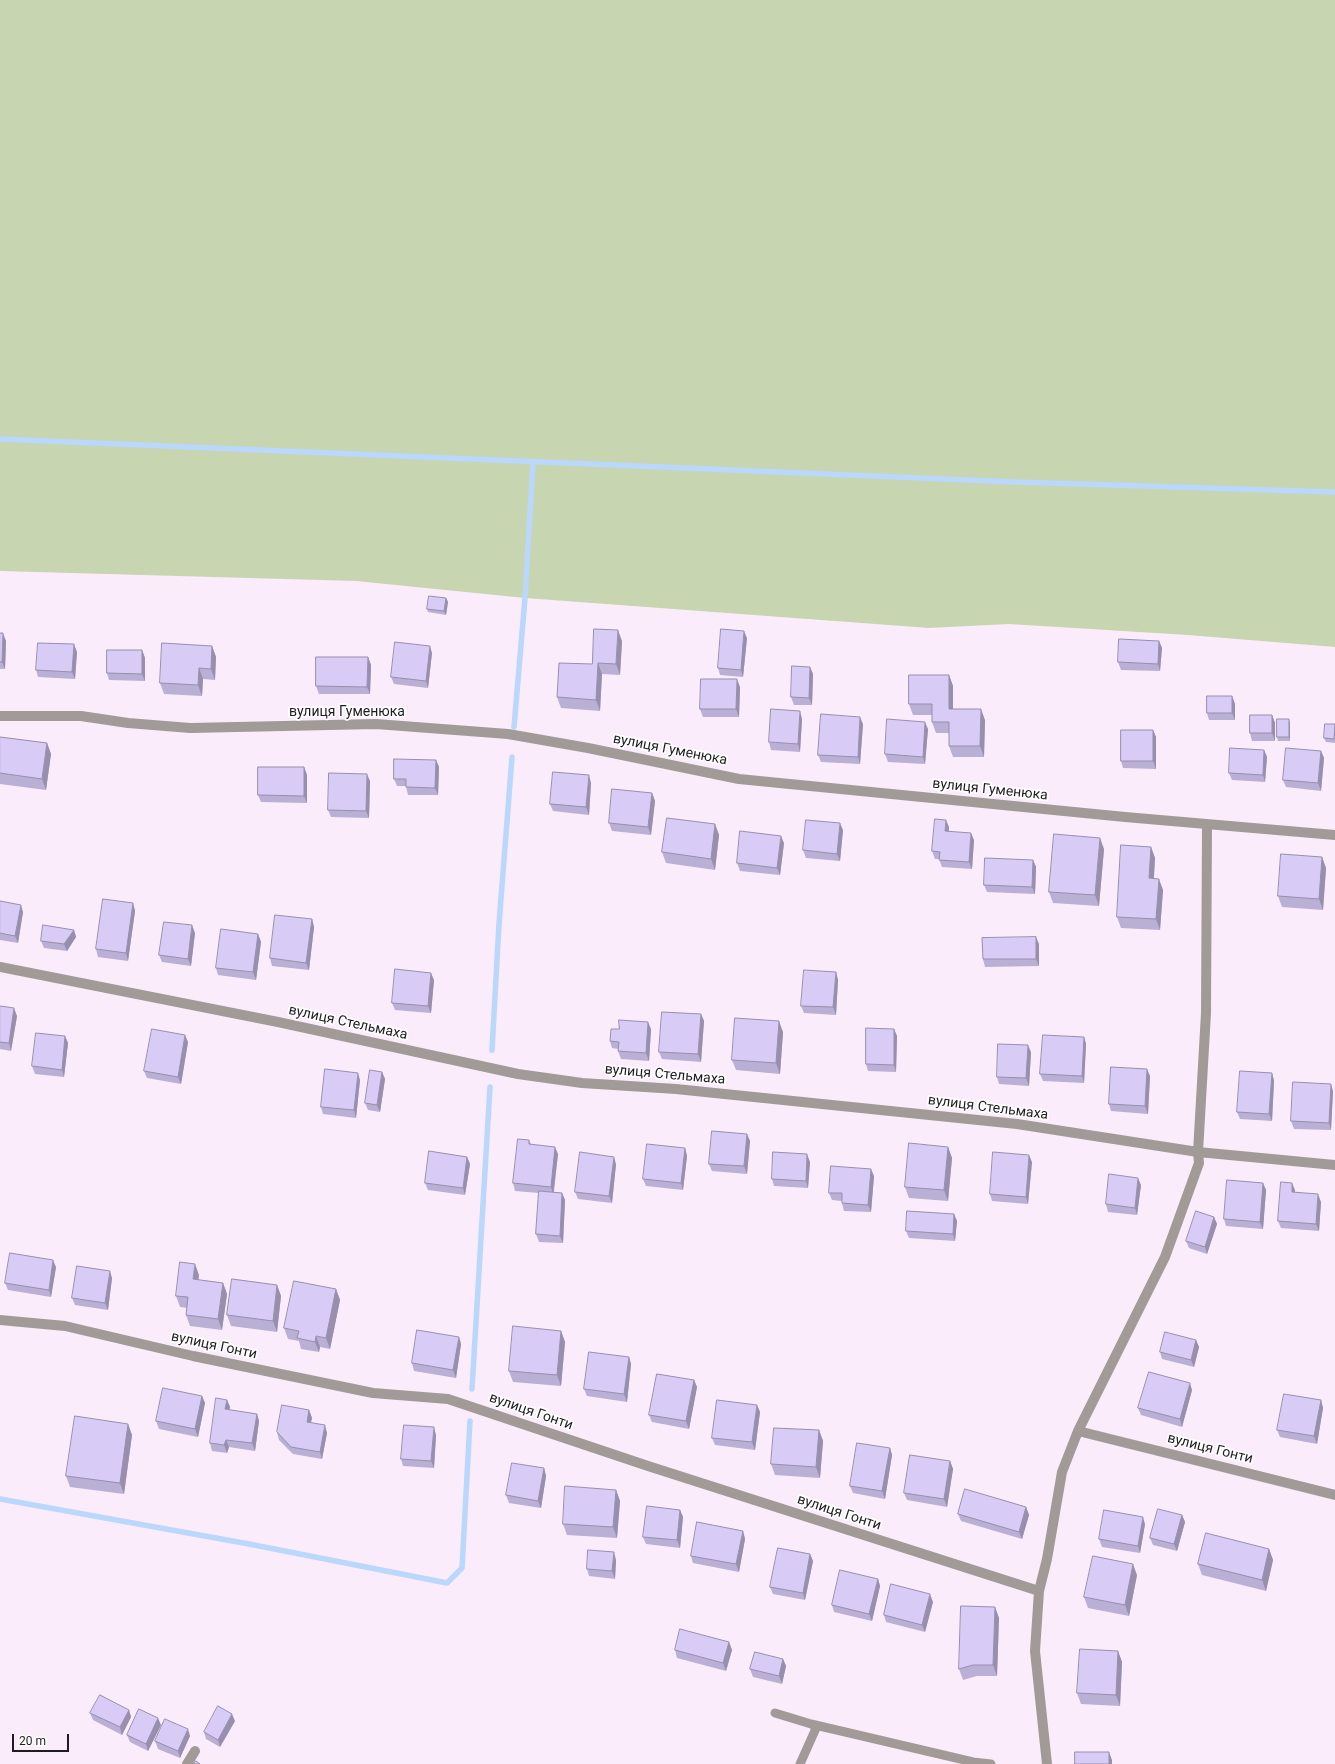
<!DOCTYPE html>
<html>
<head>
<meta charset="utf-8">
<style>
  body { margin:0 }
  #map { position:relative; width:1335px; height:1764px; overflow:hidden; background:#fbecfb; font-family:Roboto,sans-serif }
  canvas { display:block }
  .scale { position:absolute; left:12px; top:1734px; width:57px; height:18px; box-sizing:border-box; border:2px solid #201b21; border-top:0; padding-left:5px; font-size:12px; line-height:14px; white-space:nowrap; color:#201b21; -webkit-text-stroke:3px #fff; paint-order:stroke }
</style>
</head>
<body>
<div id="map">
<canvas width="1335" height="1764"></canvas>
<div class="scale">20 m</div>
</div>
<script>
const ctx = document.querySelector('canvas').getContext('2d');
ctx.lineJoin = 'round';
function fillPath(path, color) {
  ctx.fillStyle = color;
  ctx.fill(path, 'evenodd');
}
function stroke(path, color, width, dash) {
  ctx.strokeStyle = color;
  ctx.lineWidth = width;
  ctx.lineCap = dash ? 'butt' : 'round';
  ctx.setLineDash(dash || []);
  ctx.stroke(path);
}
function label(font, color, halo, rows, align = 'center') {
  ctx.font = font + ' Roboto,sans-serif';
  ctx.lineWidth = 3.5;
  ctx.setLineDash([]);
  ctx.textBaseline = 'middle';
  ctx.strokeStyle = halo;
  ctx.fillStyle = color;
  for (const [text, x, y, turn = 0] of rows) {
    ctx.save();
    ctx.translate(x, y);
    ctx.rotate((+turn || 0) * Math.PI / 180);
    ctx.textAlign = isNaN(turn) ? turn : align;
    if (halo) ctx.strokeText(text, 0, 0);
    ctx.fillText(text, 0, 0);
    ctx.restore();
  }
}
fillPath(new Path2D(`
  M0 0H1335V647L1188 635 1009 624 929 628 525 598 356 581 0 571Z`), '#c8d5b1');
stroke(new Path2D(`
  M0 439 1015 482 1335 492
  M514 727 525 598 533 462
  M492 1050 499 924 512 757
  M472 1389 490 1087
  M0 1499 249 1544 447 1583 462 1568 470 1421`), '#bad7fc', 5.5);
stroke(new Path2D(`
  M775 1713 811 1724 973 1762 991 1764
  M800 1764 817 1726`), '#a29a96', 9);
stroke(new Path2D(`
  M0 716H81L128 723 190 728 376 724 508 734 588 748 739 779 1125 817 1335 835
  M0 967 278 1022 518 1074 582 1083 676 1089 1017 1124 1198 1152 1335 1165
  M0 1320 65 1326 193 1356 373 1393 448 1399 648 1466 1039 1591
  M1078 1431 1335 1495
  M187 1764 195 1751
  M1047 1764 1035 1651 1039 1591 1047 1559 1062 1472 1078 1431 1165 1257 1199 1163 1198 1152 1206 1013 1207 825`), '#a29a96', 10);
fillPath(new Path2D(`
  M446 598 448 602 446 615 428 612 427 609Z
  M0 633 6 641 5 669H0Z
  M747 638 743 677 720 675 718 668Z
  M622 641 620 675 602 674 600 711 561 708 557 697 592 664Z
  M1159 641 1162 648 1160 671 1121 670 1118 662Z
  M212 646 216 657 215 680 203 679 202 696 164 694 160 683Z
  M142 650 145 658V681L109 680 107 673Z
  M77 652 75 679 38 677 36 670Z
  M432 653 428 688 394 684 391 677Z
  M368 657 371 665 370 694H319L316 686Z
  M810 667 813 674 812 705H794L791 697Z
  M949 675 953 686V709L985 720 984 757H953L949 746V733H936L932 722V715H913L909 704Z
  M740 687 739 717H703L700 709Z
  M1232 696 1235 704V720H1209L1207 713Z
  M1272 715 1275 723V741H1252L1250 733Z
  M802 719 800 752 771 750 769 742Z
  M1290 723V741H1278L1277 737Z
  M863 724 860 764 821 762 818 755Z
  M1335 724V743L1326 742 1324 738Z
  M928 729 925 764 888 762 885 754Z
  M1153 730 1156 737V769L1123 768 1121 761Z
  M0 737 47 743 51 754 46 790 0 784Z
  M1264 750 1267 757 1265 782 1232 780 1229 773Z
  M1321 751 1324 758 1321 791 1286 787 1283 780Z
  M436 760 439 767 438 795H408L406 786H397L394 779Z
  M304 767 307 775V803L261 802 258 795Z
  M370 781 369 818 331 817 328 810Z
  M591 783 589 815 553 811 550 804Z
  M652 793 655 801 651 835 612 831 609 823Z
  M715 824 719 835 715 870 666 863 662 852Z
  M949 827V831L974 840 972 869 942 867 939 859H935L932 851Z
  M843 830 840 861 806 858 803 850Z
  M784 843 780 875 740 871 737 863Z
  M1151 847 1155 858 1154 879 1163 890 1160 930 1121 928 1117 917Z
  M1104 849 1099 906 1053 903 1049 892Z
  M1322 857 1326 868 1323 910 1282 907 1278 896Z
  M1033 860 1036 867 1035 894 987 892 984 885Z
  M0 901 23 912 18 943 0 940Z
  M133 903 135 911 128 961 98 957 96 949Z
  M312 919 314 927 309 970 272 966 270 958Z
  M74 930 76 937 67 951 44 948 41 941Z
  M195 933 191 966 162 962 159 955Z
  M258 934 261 942 256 980 218 975 216 968Z
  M1039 944V966L985 967 983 959Z
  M836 972 838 980 836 1015 804 1013 801 1006Z
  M434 980 431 1013 395 1010 392 1003Z
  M0 1006 17 1016 11 1051 0 1049Z
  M701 1014 704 1021 701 1062 662 1059 659 1052Z
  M651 1029 649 1061 621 1059 618 1051V1049L612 1048 610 1041Z
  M894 1029 897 1036 896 1072 868 1071 866 1064Z
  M783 1032 780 1074 736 1070 732 1060Z
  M65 1036 68 1043 64 1077 35 1074 32 1066Z
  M1084 1037 1086 1044 1084 1083 1043 1081 1040 1074Z
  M188 1042 181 1084 147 1078 144 1071Z
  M1031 1052 1029 1086 999 1084 997 1077Z
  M382 1072 385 1079 380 1112 368 1110 365 1103Z
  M1272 1073 1274 1081 1272 1121 1240 1119 1237 1112Z
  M1150 1076 1148 1114 1111 1111 1109 1104Z
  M360 1080 356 1118 323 1114 321 1107Z
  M1333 1091 1331 1130 1294 1129 1291 1121Z
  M747 1134 750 1141 747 1174 712 1171 709 1164Z
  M529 1140 531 1144 558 1154 554 1192 562 1193 565 1200 563 1243 539 1242 536 1234 539 1193 515 1191 513 1183Z
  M948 1147 952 1158 948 1201 909 1198 905 1187Z
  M685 1148 687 1156 683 1190 646 1186 643 1179Z
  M467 1157 470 1164 465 1195 428 1190 425 1183Z
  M810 1162 808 1188 774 1186 772 1179Z
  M1032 1162 1028 1204 992 1201 990 1194Z
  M616 1164 612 1203 578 1199 575 1192Z
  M874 1176 871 1212 844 1211 842 1203V1201L832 1200 829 1193Z
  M1263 1183 1266 1190 1263 1229 1226 1226 1224 1219Z
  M1141 1185 1137 1215 1108 1212 1106 1204Z
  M1295 1190V1193L1321 1202 1319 1231 1281 1228 1278 1221Z
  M954 1214 957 1221 955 1241 909 1238 906 1231Z
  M1214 1217 1217 1224 1207 1254 1189 1248 1186 1241Z
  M56 1267 51 1297 8 1290 5 1283Z
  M199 1275 198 1280 223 1283 227 1294 222 1330 190 1326 186 1315 187 1308 180 1307 176 1296Z
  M112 1278 108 1310 75 1305 72 1298Z
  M277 1285 281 1296 277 1332 231 1326 227 1315Z
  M336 1289 340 1300 330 1349 320 1347 319 1352 301 1349 299 1341 288 1339 284 1328Z
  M561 1331 565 1342 561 1386 513 1382 509 1371Z
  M459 1337 461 1344 456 1378 414 1371 412 1363Z
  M1196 1340 1199 1347 1194 1367 1162 1359 1160 1352Z
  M629 1357 631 1364 627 1402 587 1396 584 1389Z
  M694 1380 697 1387 689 1429 652 1422 649 1415Z
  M1192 1390 1182 1427 1141 1415 1138 1408Z
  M202 1396 205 1403 198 1437 159 1429 156 1421Z
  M227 1400 230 1407 229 1410 257 1414 259 1421 255 1451 229 1447 227 1453 212 1451 210 1443Z
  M1321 1400 1323 1408 1317 1444 1280 1437 1277 1430Z
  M757 1405 760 1412 755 1450 715 1445 712 1438Z
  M309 1410 312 1418 311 1423 327 1433 322 1459 293 1454 279 1440 277 1432Z
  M128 1424 132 1435 124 1494 70 1487 66 1476Z
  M819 1430 823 1441 820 1478 775 1475 771 1464Z
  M436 1435 434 1468 403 1466 401 1459Z
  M890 1448 892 1455 885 1499 853 1493 850 1486Z
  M950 1461 953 1469 947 1507 907 1500 904 1493Z
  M544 1468 546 1476 541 1508 509 1503 506 1495Z
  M616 1490 620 1501 617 1538 567 1535 563 1524Z
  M1026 1507 1029 1515 1022 1539 961 1521 958 1514Z
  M680 1510 683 1517 680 1548 646 1544 643 1537Z
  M1182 1515 1185 1522 1177 1551 1153 1545 1150 1538Z
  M1145 1524 1140 1553 1102 1547 1099 1539Z
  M743 1531 745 1539 739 1572 693 1563 691 1556Z
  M1269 1549 1273 1560 1266 1591 1202 1575 1198 1564Z
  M810 1554 813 1561 805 1600 773 1594 770 1587Z
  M616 1560 615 1579 589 1576 587 1569Z
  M1137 1575 1129 1616 1088 1608 1084 1597Z
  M878 1579 880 1586 872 1621 834 1612 832 1605Z
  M933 1602 925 1632 886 1622 884 1615Z
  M995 1607 999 1618 997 1676H977L963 1680 959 1669Z
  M729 1642 732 1650 726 1671 677 1658 675 1650Z
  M1118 1651 1122 1662 1120 1706 1081 1704 1077 1693Z
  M783 1659 786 1666 782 1684 753 1677 750 1669Z
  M129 1710 131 1717 122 1735 93 1720 90 1713Z
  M235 1721 220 1747 206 1739 204 1732Z
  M161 1725 148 1751 130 1742 127 1735Z
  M190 1736 180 1758 158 1749 155 1741Z`), '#baafd4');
fillPath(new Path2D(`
  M446 598 448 602 446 615 444 611Z
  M618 630 622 641 620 675 616 664Z
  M744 631 747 638 743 677 741 670Z
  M3 633 6 641 5 669 2 662Z
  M1159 641 1162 648 1160 671 1158 664Z
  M74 644 77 652 75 679 72 672Z
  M212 646 216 657 215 680 211 669Z
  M430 646 432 653 428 688 426 681Z
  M142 650 145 658V681L142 674Z
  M368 657 371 665 370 694 367 687Z
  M598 663 602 674 600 711 596 700Z
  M810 667 813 674 812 705 809 698Z
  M199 668 203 679 202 696 198 685Z
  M949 675 953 686V720L949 709Z
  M737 679 740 687 739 717 736 709Z
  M1232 696 1235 704V720L1232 713Z
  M981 709 985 720 984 757 980 746Z
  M800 711 802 719 800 752 798 744Z
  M1272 715 1275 723V741L1272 733Z
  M860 717 863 724 860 764 858 757Z
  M1289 719 1290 723V741L1289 737Z
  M925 722 928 729 925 764 923 757Z
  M1153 730 1156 737V769L1153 761Z
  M47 743 51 754 46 790 42 779Z
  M1264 750 1267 757 1265 782 1263 775Z
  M1321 751 1324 758 1321 791 1318 783Z
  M436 760 439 767 438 795 435 788Z
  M304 767 307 775V803L304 796Z
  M367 774 370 781 369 818 366 811Z
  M589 775 591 783 589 815 586 807Z
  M652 793 655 801 651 835 648 827Z
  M946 820 949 827 948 838 945 831Z
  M840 823 843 830 840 861 837 854Z
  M715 824 719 835 715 870 711 859Z
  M971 833 974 840 972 869 969 862Z
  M781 836 784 843 780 875 777 868Z
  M1100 838 1104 849 1099 906 1095 895Z
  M1151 847 1155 858 1153 889 1149 878Z
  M1322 857 1326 868 1323 910 1319 899Z
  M1033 860 1036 867 1035 894 1032 887Z
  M1159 879 1163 890 1160 930 1156 919Z
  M133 903 135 911 128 961 126 953Z
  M21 905 23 912 18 943 15 936Z
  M312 919 314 927 309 970 306 963Z
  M192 925 195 933 191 966 188 959Z
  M74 930 76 937 67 951 64 944Z
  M258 934 261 942 256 980 253 972Z
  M1036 937 1039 944V966L1036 959Z
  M836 972 838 980 836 1015 833 1007Z
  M431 973 434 980 431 1013 428 1006Z
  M14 1008 17 1016 11 1051 9 1043Z
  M701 1014 704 1021 701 1062 698 1054Z
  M779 1021 783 1032 780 1074 776 1063Z
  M648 1022 651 1029 649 1061 646 1053Z
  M894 1029 897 1036 896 1072 894 1065Z
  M185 1035 188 1042 181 1084 178 1077Z
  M65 1036 68 1043 64 1077 62 1070Z
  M1084 1037 1086 1044 1084 1083 1082 1076Z
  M1028 1045 1031 1052 1029 1086 1026 1078Z
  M1147 1069 1150 1076 1148 1114 1145 1106Z
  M382 1072 385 1079 380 1112 377 1105Z
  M358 1073 360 1080 356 1118 354 1110Z
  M1272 1073 1274 1081 1272 1121 1269 1114Z
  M1331 1084 1333 1091 1331 1130 1329 1123Z
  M747 1134 750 1141 747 1174 744 1166Z
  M555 1147 558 1154 553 1195 551 1187Z
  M948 1147 952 1158 948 1201 944 1190Z
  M685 1148 687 1156 683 1190 681 1183Z
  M807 1154 810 1162 808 1188 806 1181Z
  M1029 1155 1032 1162 1028 1204 1026 1197Z
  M467 1157 470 1164 465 1195 463 1188Z
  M614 1157 616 1164 612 1203 609 1196Z
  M871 1169 874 1176 871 1212 868 1205Z
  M1138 1178 1141 1185 1137 1215 1135 1208Z
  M1263 1183 1266 1190 1263 1229 1260 1222Z
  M1292 1183 1295 1190 1294 1200 1292 1192Z
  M562 1193 565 1200 563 1243 560 1236Z
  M1318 1194 1321 1202 1319 1231 1316 1224Z
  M954 1214 957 1221 955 1241 953 1234Z
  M1214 1217 1217 1224 1207 1254 1205 1247Z
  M53 1260 56 1267 51 1297 49 1290Z
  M195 1264 199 1275 197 1290 193 1279Z
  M110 1271 112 1278 108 1310 105 1303Z
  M223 1283 227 1294 222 1330 218 1319Z
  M277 1285 281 1296 277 1332 273 1321Z
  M336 1289 340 1300 330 1349 326 1338Z
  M561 1331 565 1342 561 1386 557 1375Z
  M316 1336 320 1347 319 1352 315 1342Z
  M459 1337 461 1344 456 1378 453 1370Z
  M1196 1340 1199 1347 1194 1367 1191 1360Z
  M629 1357 631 1364 627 1402 624 1394Z
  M694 1380 697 1387 689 1429 686 1421Z
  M1190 1383 1192 1390 1182 1427 1180 1419Z
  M202 1396 205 1403 198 1437 195 1429Z
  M227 1400 230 1407 228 1416 225 1409Z
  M1321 1400 1323 1408 1317 1444 1314 1436Z
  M757 1405 760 1412 755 1450 752 1442Z
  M309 1410 312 1418 309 1429 307 1422Z
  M257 1414 259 1421 255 1451 252 1443Z
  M128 1424 132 1435 124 1494 120 1483Z
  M325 1425 327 1433 322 1459 320 1452Z
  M434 1427 436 1435 434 1468 431 1461Z
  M819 1430 823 1441 820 1478 816 1467Z
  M226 1440 229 1447 227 1453 224 1445Z
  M890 1448 892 1455 885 1499 882 1491Z
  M950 1461 953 1469 947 1507 944 1499Z
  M544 1468 546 1476 541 1508 538 1501Z
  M616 1490 620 1501 617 1538 613 1527Z
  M1026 1507 1029 1515 1022 1539 1019 1532Z
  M680 1510 683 1517 680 1548 677 1540Z
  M1182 1515 1185 1522 1177 1551 1174 1544Z
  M1143 1517 1145 1524 1140 1553 1138 1546Z
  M743 1531 745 1539 739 1572 736 1564Z
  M1269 1549 1273 1560 1266 1591 1262 1580Z
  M614 1552 616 1560 615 1579 612 1571Z
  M810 1554 813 1561 805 1600 803 1593Z
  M1133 1564 1137 1575 1129 1616 1125 1605Z
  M878 1579 880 1586 872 1621 869 1614Z
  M930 1594 933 1602 925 1632 922 1625Z
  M995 1607 999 1618 997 1676 993 1665Z
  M729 1642 732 1650 726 1671 723 1663Z
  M1118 1651 1122 1662 1120 1706 1116 1695Z
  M783 1659 786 1666 782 1684 779 1676Z
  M129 1710 131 1717 122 1735 120 1727Z
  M232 1714 235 1721 220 1747 218 1740Z
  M158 1718 161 1725 148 1751 146 1744Z
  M188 1729 190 1736 180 1758 178 1751Z
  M1109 1752 1112 1760V1764H1109Z`), '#978fad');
const building = new Path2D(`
  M429 596 446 598 444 611 427 609Z
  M594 629 618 630 616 664 598 663 596 700 557 697 559 663 592 664Z
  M721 629 744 631 741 670 718 668Z
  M0 633H3L2 662H0Z
  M1119 639 1159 641 1158 664 1118 662Z
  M395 642 430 646 426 681 391 677Z
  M38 643 74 644 72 672 36 670Z
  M162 643 212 646 211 669 199 668 198 685 160 683Z
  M107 650H142V674L107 673Z
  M316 657H368L367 687 316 686Z
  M792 666 810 667 809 698 791 697Z
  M909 675H949V709H981L980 746H949V722H932V704H909Z
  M701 679H737L736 709H700Z
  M1207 696H1232V713H1207Z
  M771 709 800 711 798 744 769 742Z
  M821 714 860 717 858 757 818 755Z
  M1250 715H1272V733H1250Z
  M887 719 925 722 923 757 885 754Z
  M1277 719H1289V737H1277Z
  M1325 724H1335L1334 739 1324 738Z
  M1121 730H1153V761H1121Z
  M0 737 47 743 42 779 0 773Z
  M1230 748 1264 750 1263 775 1229 773Z
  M1286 748 1321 751 1318 783 1283 780Z
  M394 759 436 760 435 788 406 787V779H394Z
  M258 767H304V796L258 795Z
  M553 772 589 775 586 807 550 804Z
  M329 773 367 774 366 811 328 810Z
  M612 789 652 793 648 827 609 823Z
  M667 818 715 824 711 859 662 852Z
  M935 819 946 820 945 831 971 833 969 862 939 860 940 852 932 851Z
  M806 820 840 823 837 854 803 850Z
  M740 831 781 836 777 868 737 863Z
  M1054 834 1100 838 1095 895 1049 892Z
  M1121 845 1151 847 1149 878 1159 879 1156 919 1117 917Z
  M1281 854 1322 857 1319 899 1278 896Z
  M985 858 1033 860 1032 887 984 885Z
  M103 899 133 903 126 953 96 949Z
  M0 901 21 905 15 936 0 933Z
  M275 915 312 919 306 963 270 958Z
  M164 922 192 925 188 959 159 955Z
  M43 925 74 930 64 944 41 941Z
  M221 929 258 934 253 972 216 968Z
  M1036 937V959H983L982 938Z
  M395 969 431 973 428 1006 392 1003Z
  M804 970 836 972 833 1007 801 1006Z
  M0 1006 14 1008 9 1043 0 1042Z
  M662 1012 701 1014 698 1054 659 1052Z
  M735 1018 779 1021 776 1063 732 1060Z
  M619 1020 648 1022 646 1053 618 1051 619 1042 610 1041 611 1029H619Z
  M866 1028 894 1029V1065L866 1064Z
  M152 1029 185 1035 178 1077 144 1071Z
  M36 1033 65 1036 62 1070 32 1066Z
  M1043 1035 1084 1037 1082 1076 1040 1074Z
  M998 1044 1028 1045 1026 1078 997 1077Z
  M1111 1067 1147 1069 1145 1106 1109 1104Z
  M325 1069 358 1073 354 1110 321 1107Z
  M370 1070 382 1072 377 1105 365 1103Z
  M1240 1071 1272 1073 1269 1114 1237 1112Z
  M1293 1082 1331 1084 1329 1123 1291 1121Z
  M712 1131 747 1134 744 1166 709 1164Z
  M518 1139 529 1140V1144L555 1147 551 1187 513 1183Z
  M909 1143 948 1147 944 1190 905 1187Z
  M647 1144 685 1148 681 1183 643 1179Z
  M429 1151 467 1157 463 1188 425 1183Z
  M580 1152 614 1157 609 1196 575 1192Z
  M773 1152 807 1154 806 1181 772 1179Z
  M993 1152 1029 1155 1026 1197 990 1194Z
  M831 1166 871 1169 868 1205 842 1203V1193H829Z
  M1109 1174 1138 1178 1135 1208 1106 1204Z
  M1227 1180 1263 1183 1260 1222 1224 1219Z
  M1281 1182 1292 1183V1192L1318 1194 1316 1224 1278 1221Z
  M539 1191 562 1193 560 1236 536 1234Z
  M907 1211 954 1214 953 1234 906 1231Z
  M1196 1211 1214 1217 1205 1247 1186 1241Z
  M10 1253 53 1260 49 1290 5 1283Z
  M180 1262 195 1264 193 1279 223 1283 218 1319 186 1315 188 1297 176 1296Z
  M77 1266 110 1271 105 1303 72 1298Z
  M232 1279 277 1285 273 1321 227 1315Z
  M294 1281 336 1289 326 1338 316 1336 315 1342 297 1338 299 1331 284 1328Z
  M513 1326 561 1331 557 1375 509 1371Z
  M417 1330 459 1337 453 1370 412 1363Z
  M1165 1332 1196 1340 1191 1360 1160 1352Z
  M589 1352 629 1357 624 1394 584 1389Z
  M1149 1372 1190 1383 1180 1419 1138 1408Z
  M657 1374 694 1380 686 1421 649 1415Z
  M163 1388 202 1396 195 1429 156 1421Z
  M1284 1394 1321 1400 1314 1436 1277 1430Z
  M216 1398 227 1400 225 1409 257 1414 252 1443 226 1440 224 1445 210 1443Z
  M717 1400 757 1405 752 1442 712 1438Z
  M282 1405 309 1410 307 1422 325 1425 320 1452 291 1447 277 1432Z
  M75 1416 128 1424 120 1483 66 1476Z
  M404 1425 434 1427 431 1461 401 1459Z
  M774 1428 819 1430 816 1467 771 1464Z
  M857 1443 890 1448 882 1491 850 1486Z
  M910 1455 950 1461 944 1499 904 1493Z
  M512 1463 544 1468 538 1501 506 1495Z
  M565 1486 616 1490 613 1527 563 1524Z
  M965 1489 1026 1507 1019 1532 958 1514Z
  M647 1506 680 1510 677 1540 643 1537Z
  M1158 1509 1182 1515 1174 1544 1150 1538Z
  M1104 1510 1143 1517 1138 1546 1099 1539Z
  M697 1522 743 1531 736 1564 691 1556Z
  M1206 1533 1269 1549 1262 1580 1198 1564Z
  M778 1548 810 1554 803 1593 770 1587Z
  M588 1550 614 1552 612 1571 587 1569Z
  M1093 1556 1133 1564 1125 1605 1084 1597Z
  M840 1570 878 1579 869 1614 832 1605Z
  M891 1584 930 1594 922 1625 884 1615Z
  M961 1606 995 1607 993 1665H973L959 1669Z
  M680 1629 729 1642 723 1663 675 1650Z
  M1080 1649 1118 1651 1116 1695 1077 1693Z
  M755 1652 783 1659 779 1676 750 1669Z
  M100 1695 129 1710 120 1727 90 1713Z
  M218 1706 232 1714 218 1740 204 1732Z
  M139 1709 158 1718 146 1744 127 1735Z
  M165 1719 188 1729 178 1751 155 1741Z
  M1075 1752H1109V1764H1075Z
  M196 1761 200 1764H194Z`);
fillPath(building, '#d8ccf7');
stroke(building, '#978fad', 1);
label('14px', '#201b21', '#fff', [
  ["вулиця Гуменюка",347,712],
  ["вулиця Гуменюка",670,750,11],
  ["вулиця Гуменюка",990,790,6],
  ["вулиця Стельмаха",348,1023,12],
  ["вулиця Стельмаха",665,1075,5],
  ["вулиця Стельмаха",988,1108,7],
  ["вулиця Гонти",214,1346,12],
  ["вулиця Гонти",531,1412,19],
  ["вулиця Гонти",1210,1449,14],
  ["вулиця Гонти",839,1513,18]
]);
</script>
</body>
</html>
